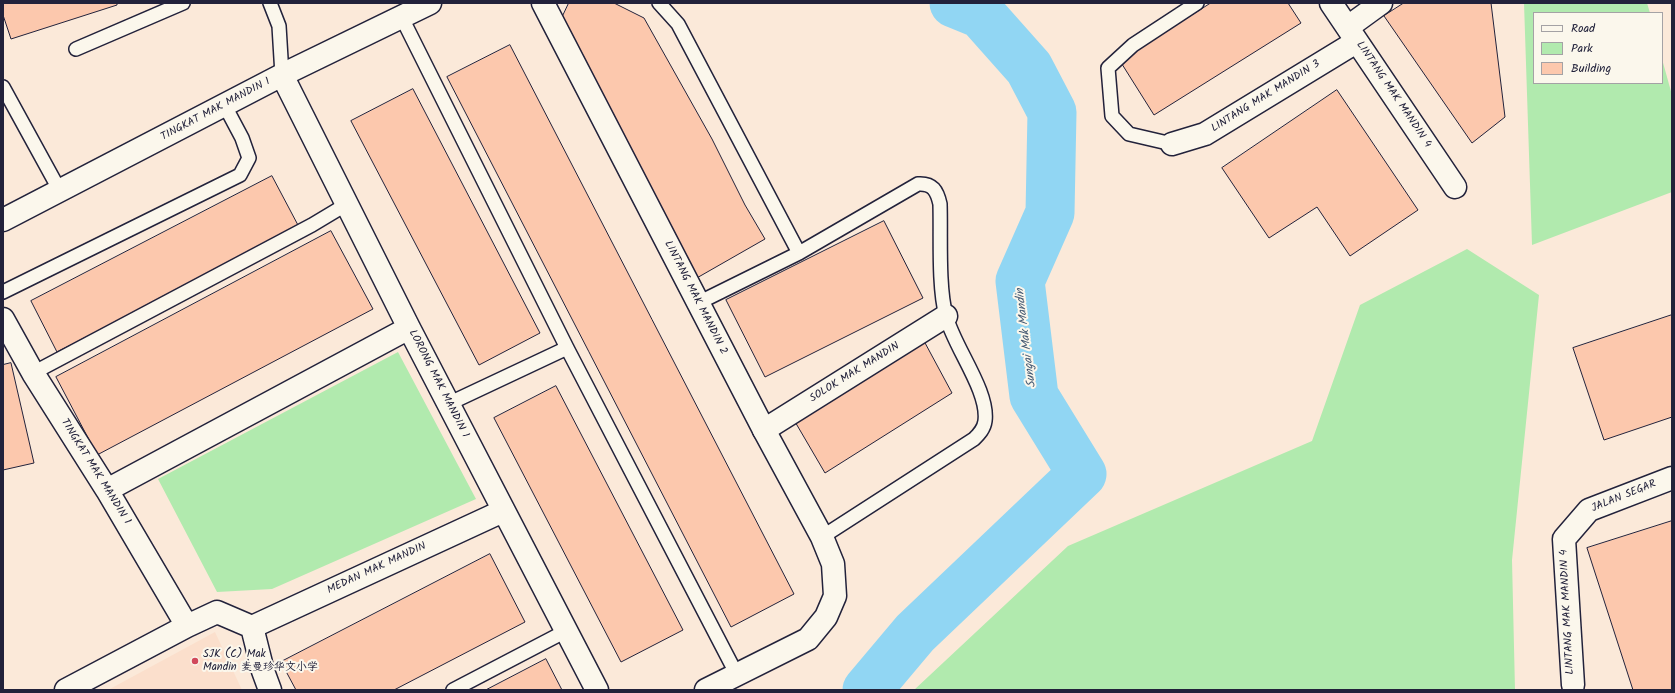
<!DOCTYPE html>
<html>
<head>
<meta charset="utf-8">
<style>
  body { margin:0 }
  #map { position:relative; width:1675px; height:693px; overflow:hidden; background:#fbe9d9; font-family:Kalam,sans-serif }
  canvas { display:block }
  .frame { position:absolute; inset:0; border:4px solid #22223b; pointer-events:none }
  .legend { position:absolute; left:1533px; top:12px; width:130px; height:72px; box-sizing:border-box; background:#fbf7ec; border:1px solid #a4a2a5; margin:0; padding:5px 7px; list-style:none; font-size:12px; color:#22223b }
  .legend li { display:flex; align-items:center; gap:8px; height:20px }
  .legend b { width:20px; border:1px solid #a4a2a5 }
</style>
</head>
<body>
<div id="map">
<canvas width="1675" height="693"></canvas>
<div class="frame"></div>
<ul class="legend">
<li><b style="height:5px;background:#fbf7ec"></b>Road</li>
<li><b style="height:11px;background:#b1eaae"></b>Park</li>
<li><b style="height:11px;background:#fcc8ad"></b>Building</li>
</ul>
</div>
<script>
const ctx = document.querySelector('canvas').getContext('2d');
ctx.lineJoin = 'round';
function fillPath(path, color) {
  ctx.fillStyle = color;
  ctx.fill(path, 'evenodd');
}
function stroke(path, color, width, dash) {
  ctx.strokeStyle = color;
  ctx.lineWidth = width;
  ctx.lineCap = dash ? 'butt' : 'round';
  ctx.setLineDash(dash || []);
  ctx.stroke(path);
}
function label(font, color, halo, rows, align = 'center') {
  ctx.font = font + ' Kalam,"LXGW WenKai TC",sans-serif';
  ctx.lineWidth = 4;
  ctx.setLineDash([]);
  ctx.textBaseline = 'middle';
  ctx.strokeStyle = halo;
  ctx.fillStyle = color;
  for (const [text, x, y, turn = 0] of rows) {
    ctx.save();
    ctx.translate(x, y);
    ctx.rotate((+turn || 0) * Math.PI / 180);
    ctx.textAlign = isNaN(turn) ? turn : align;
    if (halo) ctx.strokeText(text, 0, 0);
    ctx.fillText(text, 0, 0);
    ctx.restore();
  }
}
fillPath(new Path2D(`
  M215 632 242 690H108Z`), '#fbdfcc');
fillPath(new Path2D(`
  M1524 3H1647L1650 13H1534V83H1662V59L1672 95V192L1532 245Z
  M1467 249 1539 295 1512 560 1515 690H914L1068 546 1312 441 1360 305Z
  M398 352 476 499 272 589 217 592 158 479Z`), '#b1eaae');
stroke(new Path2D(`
  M867 690 915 633 1082 474 1034 396 1020 281 1050 213 1052 112 1029 68 981 14 954 3`), '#91d6f3', 49);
const building = new Path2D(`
  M3 3H117V5L11 39 3 15Z
  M569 3H614L644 18 712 139 745 205 765 239 688 283 559 24Z
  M1211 3H1288L1301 23 1154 115 1120 61Z
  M1404 3H1491L1505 117 1472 143 1384 16Z
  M510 45 794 594 731 627 447 77Z
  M413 89 540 333 479 365 351 121Z
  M1337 90 1418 210 1350 256 1317 207 1269 238 1222 168Z
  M272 176 299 227 57 352 31 301Z
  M884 221 923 298 765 377 726 300Z
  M331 231 373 309 97 455 56 377Z
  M1672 315V417L1604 440 1573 348Z
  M924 341 952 393 825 473 794 420Z
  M11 363 34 463 3 470V365Z
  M556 386 683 630 621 662 494 418Z
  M1672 521V690H1633L1587 548Z
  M490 554 525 622 394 690H296L281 662Z
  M546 659 562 690H486Z`);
fillPath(building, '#fcc8ad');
stroke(building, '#22223b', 1);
const lane = new Path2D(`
  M270 3 279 26 282 75
  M659 3 678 24 799 253
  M401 16 567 348 737 675
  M76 49 183 3
  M3 87 60 191
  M1172 144 1129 134 1112 116 1108 68 1133 45 1197 3
  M3 292 240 175 249 158 242 138 225 106
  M698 303 799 253 918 184C933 183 937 191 940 204 941 236 938 286 946 316 954 347 989 391 985 421 984 429 979 434 974 439L822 537
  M33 373 312 225 347 204
  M448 404 567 348
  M453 690 566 631`);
const street = new Path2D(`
  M1331 3 1455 187
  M1348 27 1381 3
  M282 75 409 328 597 690
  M1172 144 1205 134 1356 42
  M3 220 282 75 430 3
  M3 319 33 373 107 490 187 626
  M764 430 946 316
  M107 490 409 328
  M252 627 503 511
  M1573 685 1564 539 1589 510 1672 478
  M66 690 187 626 217 612 252 627 263 671 270 690`);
const secondary = new Path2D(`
  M543 3 764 430 822 537 833 564 835 596 826 617 808 639 706 690`);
stroke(lane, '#22223b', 16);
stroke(street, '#22223b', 25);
stroke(secondary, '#22223b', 25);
stroke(lane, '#fbf7ec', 13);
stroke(street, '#fbf7ec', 22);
stroke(secondary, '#fbf7ec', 22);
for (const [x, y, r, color] of [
  [195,661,4,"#d1495b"]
]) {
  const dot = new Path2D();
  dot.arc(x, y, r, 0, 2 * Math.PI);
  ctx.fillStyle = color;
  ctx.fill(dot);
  stroke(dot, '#fbf7ec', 1.5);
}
label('11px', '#22223b', '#fbf7ec', [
  ["LINTANG MAK MANDIN 4",1393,95,56],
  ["LINTANG MAK MANDIN 3",1266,97,-32],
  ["TINGKAT MAK MANDIN 1",216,110,-28],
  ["LINTANG MAK MANDIN 2",695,298,63],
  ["SOLOK MAK MANDIN",855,373,-32],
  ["LORONG MAK MANDIN 1",438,384,63],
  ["TINGKAT MAK MANDIN 1",95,472,58],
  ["JALAN SEGAR",1624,497,-22],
  ["MEDAN MAK MANDIN",377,569,-25],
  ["LINTANG MAK MANDIN 4",1568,612,-93]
]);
label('11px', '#22223b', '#fbf7ec', [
  ["SJK (C) Mak",203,655],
  ["Mandin 麦曼珍华文小学",203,668]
], 'left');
label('italic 12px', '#435872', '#fbf7ec', [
  ["Sungai Mak Mandin",1027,338,-97]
]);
</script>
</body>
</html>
